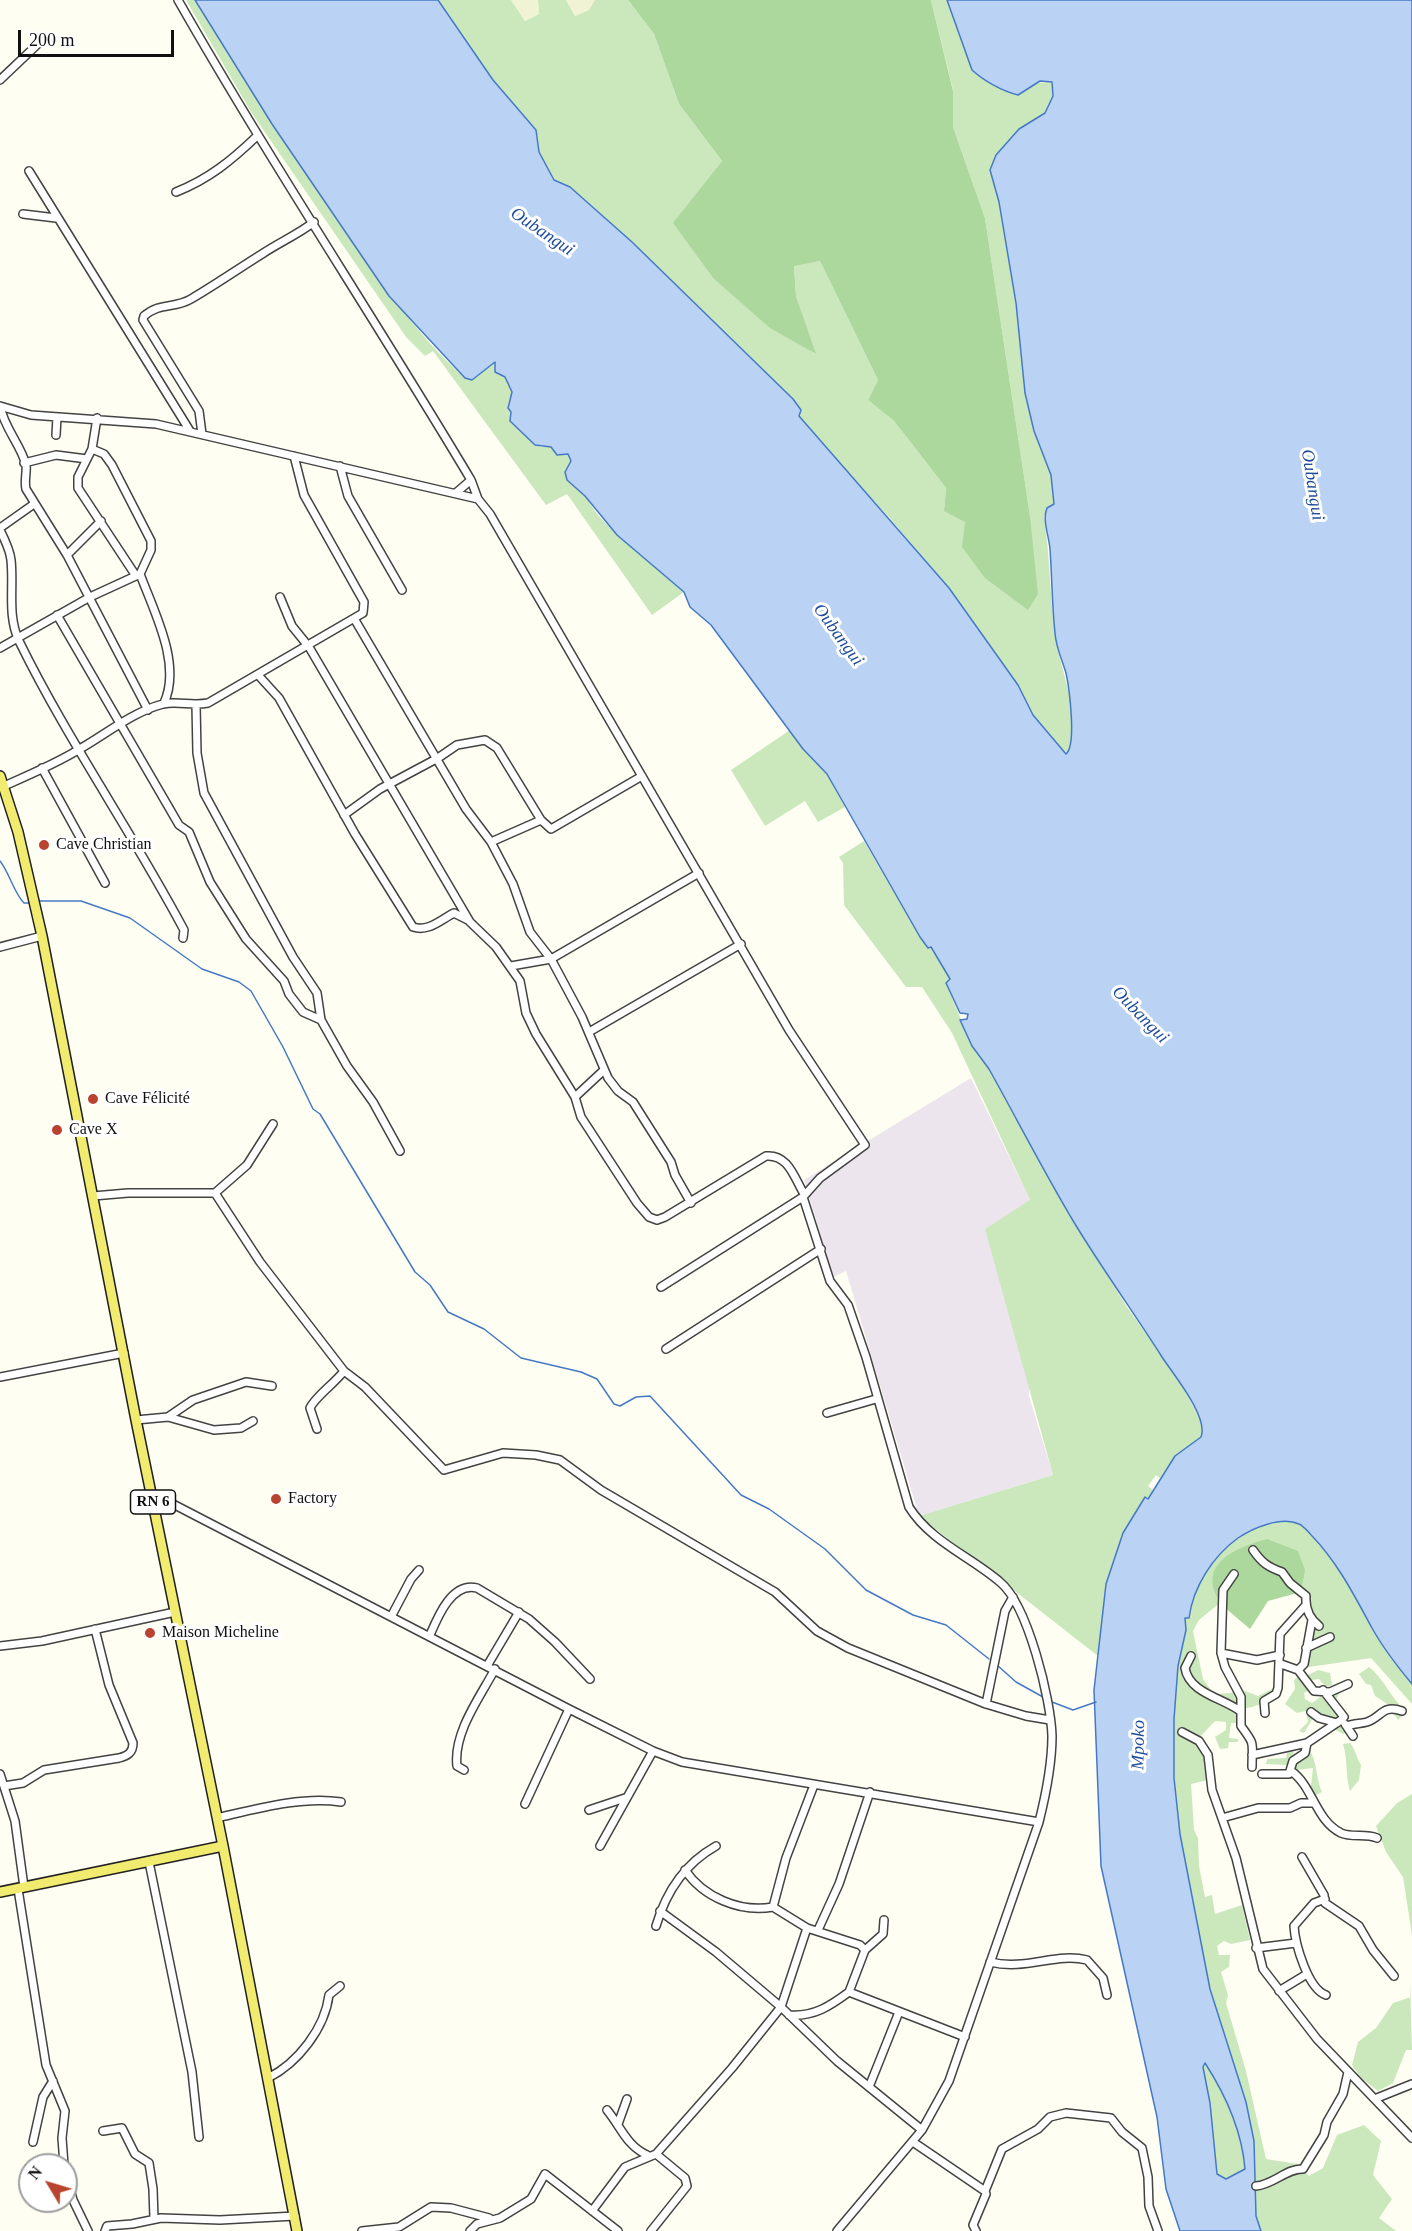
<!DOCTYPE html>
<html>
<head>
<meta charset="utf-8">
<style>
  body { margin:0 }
  #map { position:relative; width:1412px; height:2231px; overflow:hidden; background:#fefef3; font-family:"Times New Roman",serif }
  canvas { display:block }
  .north { position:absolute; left:18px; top:2153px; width:60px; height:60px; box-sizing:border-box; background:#fff; border:2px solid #9f9f9f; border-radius:50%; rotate:308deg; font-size:16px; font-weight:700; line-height:24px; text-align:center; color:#101010 }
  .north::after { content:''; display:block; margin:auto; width:21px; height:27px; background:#b9432e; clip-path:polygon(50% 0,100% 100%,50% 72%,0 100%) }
  .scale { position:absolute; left:18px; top:30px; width:156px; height:27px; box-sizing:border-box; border:3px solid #101010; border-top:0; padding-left:8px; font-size:18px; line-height:21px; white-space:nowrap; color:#101010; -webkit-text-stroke:4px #fff; paint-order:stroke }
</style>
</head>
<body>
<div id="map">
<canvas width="1412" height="2231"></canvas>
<div class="north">N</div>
<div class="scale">200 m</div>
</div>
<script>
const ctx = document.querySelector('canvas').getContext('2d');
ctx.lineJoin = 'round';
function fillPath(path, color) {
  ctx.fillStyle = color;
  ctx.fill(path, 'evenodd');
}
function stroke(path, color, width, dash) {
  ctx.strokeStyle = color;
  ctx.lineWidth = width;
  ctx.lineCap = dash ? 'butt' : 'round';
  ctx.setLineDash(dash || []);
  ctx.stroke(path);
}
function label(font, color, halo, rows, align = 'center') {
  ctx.font = font + ' "Times New Roman",serif';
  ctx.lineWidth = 6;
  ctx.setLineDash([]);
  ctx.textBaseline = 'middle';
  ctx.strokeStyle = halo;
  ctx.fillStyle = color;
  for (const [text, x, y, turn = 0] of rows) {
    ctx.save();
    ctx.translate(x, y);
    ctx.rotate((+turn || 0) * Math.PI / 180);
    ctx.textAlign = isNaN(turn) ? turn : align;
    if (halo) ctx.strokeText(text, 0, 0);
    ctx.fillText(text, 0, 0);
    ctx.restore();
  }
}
fillPath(new Path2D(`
  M971 1078 1030 1200 1029 1396 1053 1475 919 1516 846 1271 833 1277 804 1180Z`), '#ede5ed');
fillPath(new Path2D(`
  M511 0H538L539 14 525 21Z
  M566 0H595V2L589 10 575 16Z`), '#f0f3d4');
fillPath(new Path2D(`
  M186 0H195C241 74 288 146 337 218 376 274 413 332 465 378L473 380 495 362 498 374 505 377 512 392 508 404 511 415 540 447H551L557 455 568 454 585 496 597 514 617 535 684 592 652 615 567 494 546 505 433 351 425 356 406 337 251 112Z
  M438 0H511L525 21 539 14 538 0H566L575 16 589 10 595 0H628L654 34 679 104 722 161 674 223 713 278 815 354 796 296 794 265 820 261 878 380 868 400 894 421 946 488 944 511 1030 516 985 218 953 127V90L931 0H947L972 70 977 75 1036 83 1052 82 1053 96 1045 113 1019 129 996 155 990 170 999 202 1016 303 1031 418 1051 475 1054 504 1044 516C1050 556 1050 596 1055 636 1059 665 1085 726 1067 753L1062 752 1033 715 1018 685 949 588 887 515 834 458 799 416 793 399 632 242 570 187 554 180 539 152 536 129 493 80Z
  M790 730 803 749 827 774 845 807 818 822 805 801 765 826 731 770Z
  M864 841 920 937 928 948 930 947 950 979 946 983 972 1046 989 1069 1075 1225 1127 1307 1178 1379 1199 1417 1203 1433 1201 1437 1175 1456 1160 1478 1156 1475 1148 1486 1153 1490 1147 1499 1145 1498 1106 1584 1098 1656 919 1516 1053 1475 985 1229 1030 1200 952 1033 922 987H906L844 905 843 863 839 857Z
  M1288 1521 1300 1524 1335 1563 1390 1657 1412 1684V1704L1371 1658 1309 1667 1308 1594 1301 1592 1221 1602 1199 1620 1193 1631 1203 1679 1214 1694 1231 1693 1237 1688 1258 1696 1276 1687C1269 1703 1258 1706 1243 1709L1240 1723H1231L1229 1738 1238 1739V1742H1229L1228 1748 1220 1749 1215 1737 1226 1730V1722L1215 1721 1195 1742 1204 1756 1208 1780 1191 1784 1194 1830 1198 1838 1199 1866 1205 1897 1212 1895 1215 1914 1242 1905 1250 1940 1231 1944 1224 1941 1217 1946 1219 1955H1230L1229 1967 1221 1972 1228 1995 1226 2003 1246 2071 1266 2159 1298 2164 1309 2176 1323 2168 1337 2135 1364 2125 1381 2141 1373 2175 1392 2199 1379 2218 1396 2231H1261L1256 2216 1254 2141 1246 2102 1210 1989 1180 1834 1174 1778V1719L1178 1666 1186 1630 1185 1618H1189C1195 1569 1238 1523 1288 1521Z
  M1369 1667C1382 1677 1388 1692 1399 1704L1397 1707 1402 1716 1398 1720 1394 1714 1395 1709 1375 1696 1371 1685 1366 1684 1359 1674Z
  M1318 1670 1330 1673 1332 1685 1326 1687 1319 1679 1312 1680 1310 1683 1312 1689 1304 1693 1305 1699 1312 1703 1320 1697 1322 1692 1341 1689 1334 1705 1349 1732 1343 1734 1327 1725 1316 1709 1311 1710 1314 1716 1304 1733 1299 1731 1308 1722 1306 1711 1297 1713 1285 1704 1295 1689 1294 1680 1303 1672 1306 1676Z
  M1350 1743C1356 1750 1356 1757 1361 1765L1359 1780 1350 1791C1345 1775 1348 1760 1343 1744Z
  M1288 1747H1294L1293 1755 1304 1756 1309 1749C1318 1763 1315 1776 1322 1792L1312 1797 1308 1790 1311 1785 1313 1768 1288 1771 1287 1765 1266 1764 1267 1759 1286 1758Z
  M1412 1794V1935L1403 1877 1386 1852 1376 1826 1397 1803Z
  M1410 1982 1412 2050H1406L1393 2083 1378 2091 1361 2078 1352 2065 1358 2042 1376 2028 1393 2003 1411 1997Z
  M1205 2063C1224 2095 1242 2132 1245 2170L1226 2179 1217 2174 1210 2103 1203 2066Z`), '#cbe8bd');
fillPath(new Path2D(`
  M628 0H931L953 91V127L985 218 1030 516 1038 594 1028 610 985 578 962 547 965 522 944 511 946 488 894 421 868 400 878 380 820 261 794 266 796 296 816 354 770 328 713 278 673 223 722 161 679 104 654 34Z
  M1267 1539 1298 1551 1305 1570 1301 1592 1268 1601 1250 1629C1240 1620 1227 1611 1219 1600 1196 1563 1240 1546 1267 1539Z`), '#acd89d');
const water = new Path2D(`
  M195 0H438L493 80 536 130 539 152 554 180 570 187 632 242 793 399 801 410 799 416 949 588 1018 685 1033 715 1066 754C1077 745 1069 687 1066 673 1062 659 1056 648 1055 633 1052 605 1052 577 1050 549 1049 536 1042 520 1047 508L1054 504 1051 475 1034 431 1025 393 1016 303 999 202 990 170 996 155 1019 129 1045 113 1053 96 1052 82 1040 81 1018 95C1002 91 984 81 972 70L947 0H1412V1684C1397 1666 1383 1648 1372 1628 1354 1595 1338 1563 1312 1536 1308 1532 1304 1526 1299 1524 1281 1516 1253 1528 1238 1538 1213 1556 1193 1587 1189 1618H1185L1186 1630 1178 1666 1174 1719V1778L1180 1834 1210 1989 1246 2102 1254 2141 1256 2216 1261 2231H1180L1166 2189 1157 2117 1101 1866 1094 1690 1106 1584 1123 1533 1145 1497 1148 1499 1175 1456 1201 1437C1209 1417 1173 1374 1162 1357 1134 1313 1103 1270 1075 1224 1045 1174 1018 1121 989 1069L972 1046 960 1020 967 1019 968 1014 960 1013 946 983 950 979 931 947 928 948 920 937 827 774 803 749 711 625 690 607 684 592 617 535 585 496 567 480 565 472 571 461 568 454 557 455 551 447 535 445 510 421 511 412 508 408 512 392 505 377 495 372V362L472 380 465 378 389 296 272 124ZM1205 2063C1225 2094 1242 2132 1245 2169L1226 2179 1217 2174 1210 2103 1203 2067Z`);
fillPath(water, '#bad2f3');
stroke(water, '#4579c6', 1.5);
stroke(new Path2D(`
  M0 861C10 874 14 893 24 903H30
  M40 901H81L130 918 202 969 239 982 251 991 283 1047 313 1109 320 1114 415 1272 430 1285 448 1312 484 1329 521 1358 581 1372 597 1379 614 1404 620 1406 636 1397 650 1396 741 1495 769 1509 825 1549 866 1590 913 1615 946 1625 989 1659
  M997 1665 1016 1682 1043 1697
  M1052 1702 1073 1710 1096 1702`), '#4579c6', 1.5);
const minor = new Path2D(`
  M178 0C271 163 375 319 471 480L478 499
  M0 80 41 41
  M29 171 190 431
  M176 192C209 179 232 160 257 136
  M23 214 56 218
  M0 406 31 415 156 424 478 499 490 514 789 1030 865 1145 820 1178 803 1197 830 1281 848 1305 866 1357 909 1507C930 1541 971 1557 1000 1582 1028 1605 1051 1700 1052 1736 1052 1766 1046 1794 1039 1822L949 2081 922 2130 837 2231
  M0 406C4 428 21 445 26 465 27 473 24 481 26 489L67 555 148 710
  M97 418 92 449 104 454 112 465 151 541V550L140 574C154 612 182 664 164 703
  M202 434 199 411 143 320 144 316C160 302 174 309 191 299 215 285 238 269 262 254 280 242 297 235 314 222
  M56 435 57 417
  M92 449 78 477V488L136 576
  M24 463 56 455 87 459
  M340 466 348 496 402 590
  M457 492 471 480
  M0 528 34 504
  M0 530C5 540 10 550 11 560 14 587 7 615 19 641 68 741 132 832 184 930L183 938
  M67 555 101 521
  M280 597 292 626 309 647 470 922 496 947 520 981 526 1013 536 1034 575 1097 581 1117 637 1203 649 1217 657 1220 665 1217 766 1156C788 1154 794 1177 804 1194
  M57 615 179 825 189 832 210 882 246 939 284 981 289 994 303 1012 321 1020
  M355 620 466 809 491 842 513 884 530 932 551 959 582 1017 608 1078 618 1091 633 1102 671 1162 675 1175 691 1203
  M0 648 90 597 140 574
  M259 676 279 698 355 834 413 927C429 932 440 920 454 913L468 920
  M196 705 197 753 204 793 293 957 317 993 321 1020 347 1066 373 1102 400 1151
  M42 768 105 883
  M4 786C29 775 55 764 78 750 105 735 132 712 163 704 177 701 193 706 208 703L363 613 364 602 304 495 294 456
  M344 815 380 789 438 758 457 745 485 740 497 748 541 820 551 829 642 776
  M491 842 541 820
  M0 947 42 936
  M511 966 551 959 699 873
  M589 1032 741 944
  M575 1097 604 1070
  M215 1193 247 1165 273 1124
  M93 1196 128 1193H215L260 1262 344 1371 365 1387 444 1470 503 1453 536 1455 560 1460 601 1490 775 1592 817 1631 848 1648 986 1704 1026 1716 1050 1720
  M661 1287 803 1197
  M666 1349 821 1249
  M0 1377 124 1353
  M827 1413 876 1399
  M168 1417 214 1430 241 1428 253 1421
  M136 1420 168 1417 193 1400 246 1382 272 1386
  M317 1429 310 1408C315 1397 335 1383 344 1371
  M153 1498 171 1503 569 1709 653 1751 682 1762 1039 1822
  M1253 1550C1262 1563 1268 1567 1282 1572L1290 1583 1306 1596C1305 1609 1309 1618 1319 1626
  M1234 1574 1223 1590 1221 1653 1257 1660 1280 1655
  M392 1615 411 1579 419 1570
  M430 1635C438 1616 452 1582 477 1588L529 1619 555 1642 590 1679
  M0 1646 42 1641 175 1612
  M1306 1648 1330 1637
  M1221 1653 1225 1667 1241 1697V1726C1256 1746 1252 1742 1252 1767
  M1191 1656 1185 1668C1189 1693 1223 1698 1240 1711
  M1281 1664 1298 1670 1314 1691 1330 1692 1348 1684
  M487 1666 519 1612
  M1298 1670 1304 1664 1312 1620
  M986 1704 1005 1611 1013 1597
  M1311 1712 1319 1718 1337 1723
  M1265 1713 1264 1701 1276 1694 1278 1688 1280 1634 1305 1606
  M1345 1724 1353 1736
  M1347 1726C1354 1723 1360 1724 1367 1722 1382 1717 1382 1704 1402 1711
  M1182 1732 1199 1741 1208 1755 1212 1790 1236 1858 1263 1969 1317 2039 1412 2138
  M1252 1755 1307 1743 1341 1720 1344 1717 1323 1690
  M464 1770 457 1766C453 1733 480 1697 495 1669
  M1291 1771C1313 1786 1315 1820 1341 1833 1352 1838 1366 1833 1377 1838
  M0 1774 15 1821 24 1887
  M1262 1774H1289L1293 1761 1305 1753 1307 1743
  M814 1785 786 1858 773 1907 807 1928 860 1945 865 1950 849 1992 965 2037
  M4 1786 23 1783 44 1770 119 1758C127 1756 133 1753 133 1743L109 1685 95 1629
  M525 1804 569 1709
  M589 1810 625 1798
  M217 1818C256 1809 301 1796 341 1802
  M1222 1818 1258 1808H1290L1301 1803H1313
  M600 1846 653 1751
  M1302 1857 1324 1895 1325 1903 1359 1926 1373 1950 1394 1976
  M149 1862 192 2072 199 2137
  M685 1870C703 1897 740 1913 773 1907
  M18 1889 46 2065 65 2111 62 2138 64 2165
  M1325 1899 1314 1903 1294 1926C1295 1944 1308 1989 1326 1995
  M660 1911 716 1952 781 2007 837 2061 922 2130
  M656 1926C666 1892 684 1864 716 1846
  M818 1930 839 1884 870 1792
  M1256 1948 1296 1943
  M865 1950 883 1934 884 1920
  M990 1962C1026 1971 1056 1952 1087 1960L1103 1978 1107 1995
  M1279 1991 1307 1974
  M789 2015C814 2017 830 2006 849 1992
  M268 2078C298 2063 325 2028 329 1995L340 1986
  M869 2087 899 2012
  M1377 2098 1412 2084
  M607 2110C621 2127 626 2145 647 2155
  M618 2124 627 2099
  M103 2131 122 2128 135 2154 149 2163 153 2189 154 2219
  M33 2142 43 2097 53 2081
  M913 2142 985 2191 1002 2149 1038 2129 1050 2117 1066 2113 1111 2118 1122 2132 1142 2148 1148 2177 1149 2206 1158 2231
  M66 2174 73 2200 88 2231
  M1256 2186C1273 2185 1287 2168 1303 2169L1324 2135 1327 2122 1343 2094 1348 2072
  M592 2211 625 2167 656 2154
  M105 2231 107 2226 132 2224 161 2218 220 2220 295 2216
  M362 2231 399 2227 431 2207 451 2208 489 2218
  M470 2231 477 2224 500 2218 531 2199 545 2174 618 2231
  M651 2231 687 2186 685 2178 656 2154 732 2068 781 2007 807 1928
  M976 2231 973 2225 986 2194 985 2191`);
const major = new Path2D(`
  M0 776 18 832 42 936 136 1420 223 1846 297 2231
  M0 1892 223 1846`);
stroke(minor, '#434343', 10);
stroke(major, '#212121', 12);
stroke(minor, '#fff', 7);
stroke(major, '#f1eb70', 9);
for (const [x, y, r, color] of [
  [44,845,6,"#b9432e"],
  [93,1099,6,"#b9432e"],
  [57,1130,6,"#b9432e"],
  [276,1499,6,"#b9432e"],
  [150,1633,6,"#b9432e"]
]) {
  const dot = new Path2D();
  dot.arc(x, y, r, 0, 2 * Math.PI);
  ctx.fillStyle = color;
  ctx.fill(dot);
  stroke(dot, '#fff', 2);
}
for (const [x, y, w] of [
  [153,1502,45]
]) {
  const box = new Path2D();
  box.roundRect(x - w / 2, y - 12, w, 24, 4.5);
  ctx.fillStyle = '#fff';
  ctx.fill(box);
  stroke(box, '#101010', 1.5);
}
label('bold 15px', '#101010', null, [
  ["RN 6",153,1502]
]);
label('16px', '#101010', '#fff', [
  ["Cave Christian",56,845],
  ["Cave Félicité",105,1099],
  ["Cave X",69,1130],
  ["Factory",288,1499],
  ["Maison Micheline",162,1633]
], 'left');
label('italic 18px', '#1f4c9c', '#fff', [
  ["Oubangui",542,232,34],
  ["Oubangui",1312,485,81],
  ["Oubangui",838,635,54],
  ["Oubangui",1140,1015,46],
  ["Mpoko",1139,1745,-89]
]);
</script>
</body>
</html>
